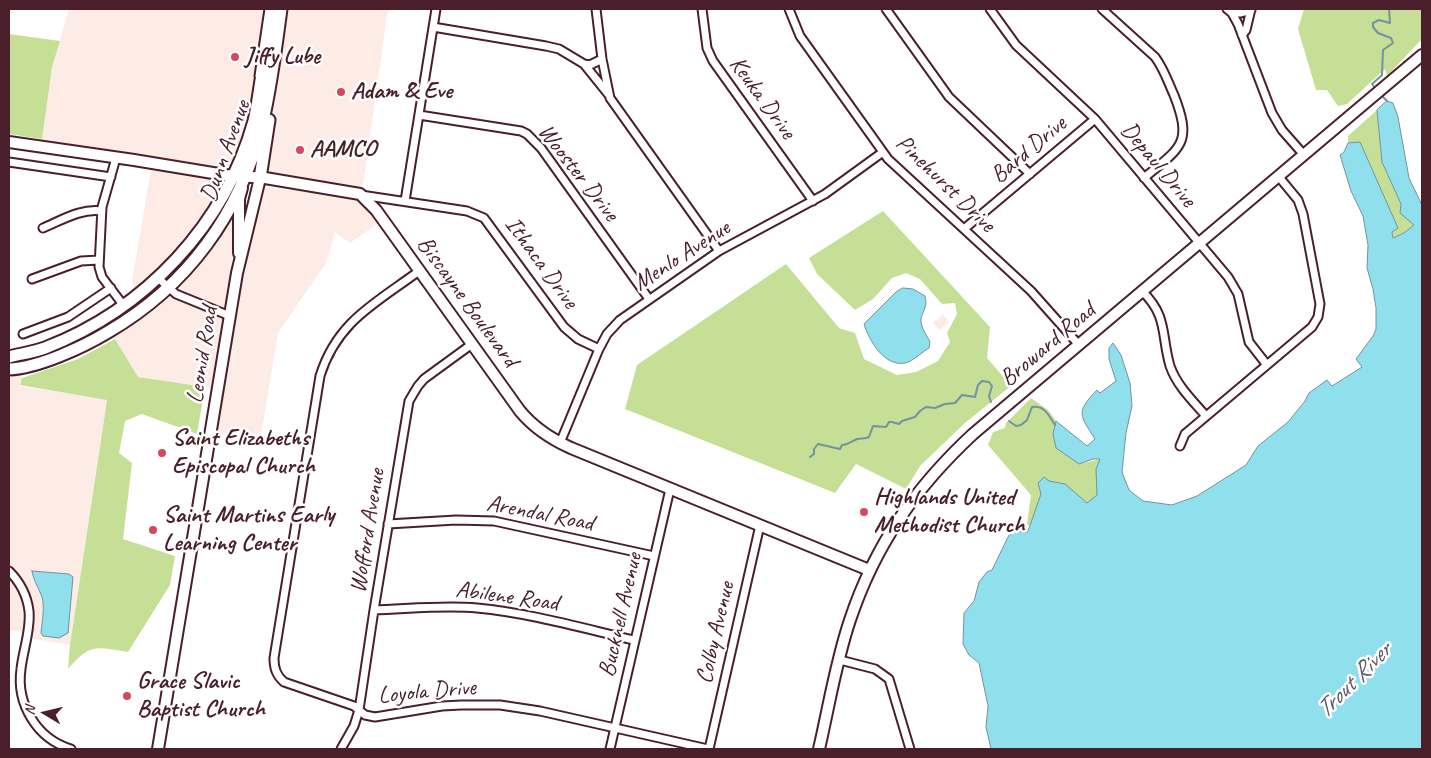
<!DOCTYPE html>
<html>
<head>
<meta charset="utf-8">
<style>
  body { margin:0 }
  #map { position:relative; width:1431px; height:758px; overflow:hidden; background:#fff; font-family:Caveat,sans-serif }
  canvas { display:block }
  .frame { position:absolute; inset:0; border:10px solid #4a1f2b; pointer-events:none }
  .north { position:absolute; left:20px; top:688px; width:50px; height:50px; -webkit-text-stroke:4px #fff; paint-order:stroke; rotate:279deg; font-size:14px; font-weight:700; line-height:20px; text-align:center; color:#4a1f2b }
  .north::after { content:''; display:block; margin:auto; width:18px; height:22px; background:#4a1f2b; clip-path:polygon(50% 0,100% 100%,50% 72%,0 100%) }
</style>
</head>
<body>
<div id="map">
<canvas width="1431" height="758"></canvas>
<div class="frame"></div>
<div class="north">N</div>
</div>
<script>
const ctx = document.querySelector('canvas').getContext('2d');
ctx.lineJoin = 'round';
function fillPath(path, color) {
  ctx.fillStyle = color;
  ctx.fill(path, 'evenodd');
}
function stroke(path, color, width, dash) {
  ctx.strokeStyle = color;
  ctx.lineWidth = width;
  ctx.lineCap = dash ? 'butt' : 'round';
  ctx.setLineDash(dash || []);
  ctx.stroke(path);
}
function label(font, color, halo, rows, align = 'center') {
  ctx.font = font + ' Caveat,sans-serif';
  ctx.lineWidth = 5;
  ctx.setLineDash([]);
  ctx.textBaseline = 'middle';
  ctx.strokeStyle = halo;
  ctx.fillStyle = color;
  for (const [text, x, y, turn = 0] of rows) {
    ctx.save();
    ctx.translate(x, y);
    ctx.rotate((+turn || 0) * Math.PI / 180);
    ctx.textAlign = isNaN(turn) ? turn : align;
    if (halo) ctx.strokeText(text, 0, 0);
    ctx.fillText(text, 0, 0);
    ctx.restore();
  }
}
fillPath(new Path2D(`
  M69 9H264L250 104 239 146 230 166 223 168H215L41 144 52 67Z
  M287 9H388L362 191 331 186 311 179 269 172 266 170 265 166Z
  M151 169 213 180 219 186 220 190 182 248 137 292 132 281Z
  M265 187 353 197 366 203 380 222 350 243 335 232 326 263 278 333 260 441 216 433 247 244 261 189Z
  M236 207 235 253 211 388 138 377 112 334 131 322Z
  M943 314 949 322 939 330 933 322 936 320 937 321Z
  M16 372 22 378 20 386 107 399 70 645 30 638 31 633 9 630V374Z`), '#fdece6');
fillPath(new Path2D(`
  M1304 9H1422V39L1387 76 1385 69 1347 104 1338 106 1327 90H1316L1298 29Z
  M9 34 60 41 52 67 42 139 9 134Z
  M1377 110 1382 162 1401 204 1414 225 1404 233 1393 238 1392 232 1397 227 1360 142 1348 143V136Z
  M883 211 990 327 987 358 1011 386 966 422 920 466 906 489 856 464 835 493 625 409 637 365 786 264 839 328 855 333 864 359 897 375 916 372 938 361 950 342 947 333 957 314 955 303 942 304 920 279 906 273 892 278 873 299 855 310 817 274 809 258Z
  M115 339 138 377 205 387 197 434 142 414 125 421 119 453 132 463 123 539 175 556 170 585 128 652C95 647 91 643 68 669L70 645 107 400 20 385 22 378 78 359Z
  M1031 398 1048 410 1056 421 1053 434 1079 464 1101 459 1096 469 1097 495 1087 503 1065 484 1049 481 1041 494 1031 527 1027 524 1031 495 988 445 993 432 1005 428 1006 423Z`), '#c5df96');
const water = new Path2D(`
  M1387 101 1393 103 1398 117 1409 178 1422 205V749H991L986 727 988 706 979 663 969 655 963 644 964 613 974 601 979 582 987 572 992 570 1009 535 1017 531 1025 533 1028 531 1041 494 1038 483 1044 477 1049 481 1065 484 1087 503 1097 495 1096 469 1100 459H1093L1079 464 1056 448 1053 434 1056 421 1087 446 1095 439C1080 415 1075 413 1097 390L1100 393 1116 381 1109 359V348L1113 343 1121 355 1130 383 1132 406 1126 433 1122 472 1129 490 1143 501 1172 505 1197 496 1246 465 1258 446 1288 422 1305 401 1309 393 1327 380 1332 386 1362 367 1356 359 1373 336 1376 329V308L1373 289 1367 268 1368 245 1363 216 1351 191 1340 155 1344 152 1348 143 1360 142 1398 228 1392 232 1393 238 1404 233 1414 225 1400 213 1401 204 1382 162 1377 110Z
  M903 288 913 289 925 296C928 306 923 310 921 319 920 327 927 335 930 342L929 348C922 352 912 362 905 363 884 367 869 340 864 324L896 292Z
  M32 571 69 574 73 577 68 633 59 638 43 636 41 633C42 622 45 608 42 597 39 589 33 579 32 571Z`);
fillPath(water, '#90dfed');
stroke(water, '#74929f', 1);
stroke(new Path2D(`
  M1376 89 1372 84 1382 75 1383 50 1393 43 1391 38 1378 33 1373 27V23L1379 20 1390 23 1389 9
  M1380 94 1387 101
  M1009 421 1016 426 1021 425 1027 420 1032 407C1045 405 1049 416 1055 425
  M810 457 814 454V449L818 444 840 449 842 445C848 445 852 441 857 439 862 438 865 439 869 437L873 426 886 427 889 422H892L899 424 902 421 915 417 920 411 926 407 935 408 945 404 955 403 962 395 975 397 978 385 982 381 989 382 992 386 989 396 991 402`), '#74929f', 2);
const street = new Path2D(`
  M596 9 602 59 610 98 719 251
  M702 9 707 48 713 61 813 201
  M789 9 800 36 888 159 1031 291 1079 345
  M886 9 949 97 1030 174
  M990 9 1016 45 1095 119 1228 277 1238 294 1249 342 1267 365
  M1102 9 1155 57C1164 69 1168 82 1174 95 1193 144 1181 147 1144 178
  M1227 9 1232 13 1238 24 1272 113 1282 130 1304 155
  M1232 13H1241L1251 10
  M433 27 546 46 559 49 584 64 590 65 602 59
  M1242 35 1246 30 1251 9
  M584 64 609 95
  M419 115 521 131 527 134 541 148 649 299
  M116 158 102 207 99 267 102 277 124 306
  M9 162 111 177
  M361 195 467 211 484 218 564 327 578 339 599 349
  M405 201 436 9
  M43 228C62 220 81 208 102 211
  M964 229 1095 119
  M419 271C376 303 337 321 320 376L274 658C274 668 276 675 284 682L354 706 365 715 375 717 442 706 461 705H500L540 711 708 749
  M158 278 176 294 230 316
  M32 279 81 261 99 260
  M1142 291C1168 316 1161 335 1170 366 1177 386 1193 401 1206 416
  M23 334 68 317 111 288
  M560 443 599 349 607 334 620 320 719 251 825 194 883 152
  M1180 446 1185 434 1312 327 1318 317 1320 304 1303 214 1298 200 1279 177
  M388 524 456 520 494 521 654 556
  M9 571C20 582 27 595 29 611 31 630 23 650 21 669 16 704 37 739 71 749
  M374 610C408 609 443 605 477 608 530 613 582 628 634 640
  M840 660 875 669 889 679 910 749
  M341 749 354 726 359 710 374 610 409 401 418 386 424 379 472 344
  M610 749 670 489
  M709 749 760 525`);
const secondary = new Path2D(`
  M9 142 134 160 225 175 265 178 360 194 376 210 520 411C534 428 551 439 571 448L869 570
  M239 253V199L242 188
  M158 749 237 273 260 178
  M819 749C829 706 836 661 850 620 875 545 915 488 973 434L1422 55`);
const primary = new Path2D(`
  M261 76 271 9
  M260 178 269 120
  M9 357C21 354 34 352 45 348 146 309 225 225 254 121 257 108 259 93 261 80
  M9 369C38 368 83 347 108 332 187 286 240 214 262 125 271 87 276 47 281 9`);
stroke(street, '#4a1f2b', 11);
stroke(secondary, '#4a1f2b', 14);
stroke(primary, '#4a1f2b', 15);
stroke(street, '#fff', 7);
stroke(secondary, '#fff', 10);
stroke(primary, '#fff', 11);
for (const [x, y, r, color] of [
  [235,57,5,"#d1495b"],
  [341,92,5,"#d1495b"],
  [300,150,5,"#d1495b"],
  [162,453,5,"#d1495b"],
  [864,512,5,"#d1495b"],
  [153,530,5,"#d1495b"],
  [127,696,5,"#d1495b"]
]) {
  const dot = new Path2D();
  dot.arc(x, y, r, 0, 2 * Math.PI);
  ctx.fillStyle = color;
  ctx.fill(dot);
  stroke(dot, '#fff', 2);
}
label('bold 24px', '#4a1f2b', '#fff', [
  ["Jiffy Lube",245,57],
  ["Adam & Eve",351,92],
  ["AAMCO",310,150],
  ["Saint Elizabeths",172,439],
  ["Episcopal Church",172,467],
  ["Highlands United",874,498],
  ["Methodist Church",874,526],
  ["Saint Martins Early",163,516],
  ["Learning Center",163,544],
  ["Grace Slavic",137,682],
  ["Baptist Church",137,710]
], 'left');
label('24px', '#4a1f2b', '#fff', [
  ["Keuka Drive",762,98,54],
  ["Bard Drive",1029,150,-40],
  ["Dunn Avenue",226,151,-70],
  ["Depaul Drive",1158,165,50],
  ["Wooster Drive",578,173,52],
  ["Pinehurst Drive",945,184,44],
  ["Menlo Avenue",682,256,-33],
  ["Ithaca Drive",541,263,54],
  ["Biscayne Boulevard",467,302,54],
  ["Broward Road",1048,345,-40],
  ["Leonid Road",203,355,-81],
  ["Arendal Road",540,514,11],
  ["Wofford Avenue",368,531,-81],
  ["Abilene Road",507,597,8],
  ["Bucknell Avenue",621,615,-77],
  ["Colby Avenue",716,633,-77],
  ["Loyola Drive",427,692,-5]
]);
label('italic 25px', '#5f5965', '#fff', [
  ["Trout River",1354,681,-45]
]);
</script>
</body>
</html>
